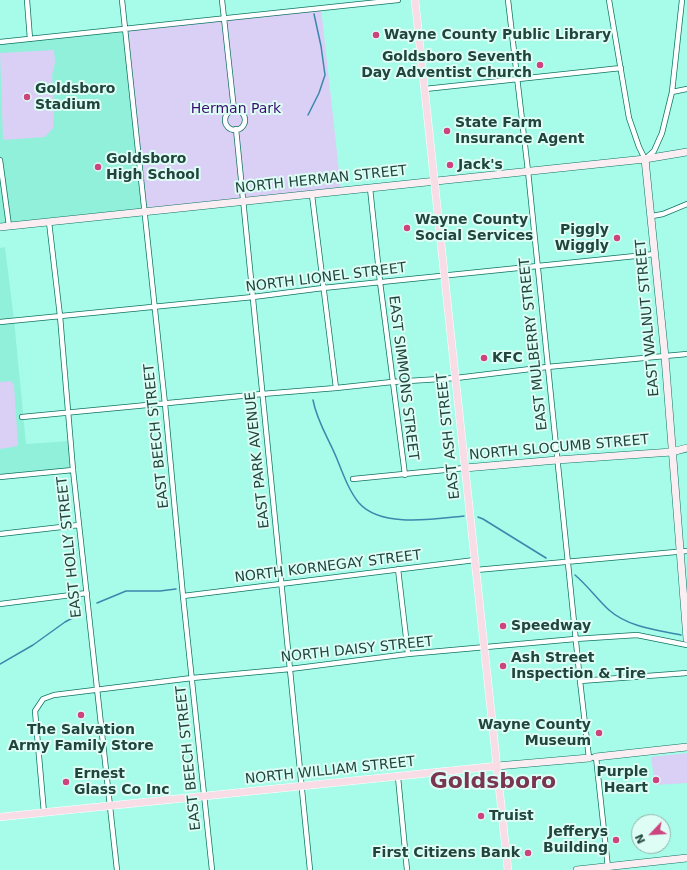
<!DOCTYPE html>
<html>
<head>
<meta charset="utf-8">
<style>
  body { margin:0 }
  #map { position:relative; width:687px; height:870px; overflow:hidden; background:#a6fce8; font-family:"DejaVu Sans",sans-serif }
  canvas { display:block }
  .north { position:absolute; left:631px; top:814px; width:40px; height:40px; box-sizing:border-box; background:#ddfdf5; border:1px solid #92b3ab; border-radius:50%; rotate:245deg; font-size:11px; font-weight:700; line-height:16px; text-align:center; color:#21453d }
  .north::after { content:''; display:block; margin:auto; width:14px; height:18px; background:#cc437e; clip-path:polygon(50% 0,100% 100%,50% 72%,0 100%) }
</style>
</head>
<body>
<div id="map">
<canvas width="687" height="870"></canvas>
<div class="north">N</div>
</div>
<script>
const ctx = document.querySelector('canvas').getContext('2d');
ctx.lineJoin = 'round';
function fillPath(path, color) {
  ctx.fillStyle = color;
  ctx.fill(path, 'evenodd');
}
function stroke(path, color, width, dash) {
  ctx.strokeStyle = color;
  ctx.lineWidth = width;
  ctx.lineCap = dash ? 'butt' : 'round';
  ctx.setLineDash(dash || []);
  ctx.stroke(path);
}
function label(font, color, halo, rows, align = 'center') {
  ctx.font = font + ' "DejaVu Sans",sans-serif';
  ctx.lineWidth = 4;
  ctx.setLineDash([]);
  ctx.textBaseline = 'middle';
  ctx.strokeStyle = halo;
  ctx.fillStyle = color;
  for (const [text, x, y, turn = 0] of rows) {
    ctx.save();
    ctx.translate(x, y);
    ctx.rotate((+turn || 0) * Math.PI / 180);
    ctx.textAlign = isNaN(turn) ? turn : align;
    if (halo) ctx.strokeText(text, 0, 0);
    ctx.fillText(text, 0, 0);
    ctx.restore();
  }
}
fillPath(new Path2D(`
  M125 29 145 212 0 227V42Z
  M5 247 14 320 26 444 71 441 73 470 0 477V248Z`), '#90f0da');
fillPath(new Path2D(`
  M321 8 341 189 145 212 125 29Z
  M54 50 55 63 52 75 54 111 53 128 45 137 3 140 0 53Z
  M11 381 14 385 18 446 0 449V382Z
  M687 753V783L655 785 651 757Z`), '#dad0f6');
stroke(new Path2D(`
  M308 115 319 93 325 75 321 46 314 14
  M313 400C317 422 329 439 337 459 343 474 349 491 359 503 381 528 434 519 464 516
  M478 517 483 519 546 558
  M575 575C588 586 597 599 609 610 628 627 657 630 681 635
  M97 603 126 591H160L176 589
  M0 664 33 645 65 622 80 614`), '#3a88ac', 1.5);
const street = new Path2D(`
  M27 0 30 39
  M122 0 165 404 183 596 212 870
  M222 0 234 110
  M508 0 528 171 580 681 589 758 596 757 608 868
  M609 0 629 118 639 147 645 159 654 151 662 133 672 92 682 0
  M0 42 398 0
  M425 89 621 68
  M672 92 687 89
  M225 120a10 10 0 1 1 20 0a10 10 0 1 1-20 0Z
  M236 129 310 870
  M0 160 9 226
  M370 188 380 282 405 475
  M312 195 336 388
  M652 216 663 214 687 204
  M49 222 60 316 73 470 117 870
  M0 322 253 297 323 288 655 254
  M22 417 262 394 336 388 392 382 456 378 547 367 687 354
  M0 477 73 470
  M353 479 465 468
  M0 534 79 525
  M398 569 408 654
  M476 570 687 551
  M183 596 475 560
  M0 604 87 593
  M580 681 687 673
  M398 777 407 870
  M44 813 35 711 43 699 54 695 192 678 290 669 408 654 575 639 637 635 687 645`);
const secondary = new Path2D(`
  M645 159 665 357 687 639
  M0 227 645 159 687 152
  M465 468 557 460 672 452 687 448
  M596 757 687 747
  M497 766 589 758
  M577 870 687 858`);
const primary = new Path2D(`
  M415 0 508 870
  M0 817 497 766`);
stroke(street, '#107363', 6);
stroke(secondary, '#107363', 8);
stroke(primary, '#fff', 8);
stroke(street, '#fff', 4.5);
stroke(secondary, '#fbeef2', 7);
stroke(primary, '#f8dde6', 7);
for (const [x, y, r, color] of [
  [376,35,4,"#cc437e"],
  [540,65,4,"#cc437e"],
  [27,97,4,"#cc437e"],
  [447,131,4,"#cc437e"],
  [450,165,4,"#cc437e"],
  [98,167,4,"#cc437e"],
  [407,228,4,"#cc437e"],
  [617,238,4,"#cc437e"],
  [484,358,4,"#cc437e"],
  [503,626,4,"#cc437e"],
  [503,666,4,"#cc437e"],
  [81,715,4,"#cc437e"],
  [599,733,4,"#cc437e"],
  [656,780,4,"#cc437e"],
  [66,782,4,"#cc437e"],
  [481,816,4,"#cc437e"],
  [616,840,4,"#cc437e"],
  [528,853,4,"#cc437e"]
]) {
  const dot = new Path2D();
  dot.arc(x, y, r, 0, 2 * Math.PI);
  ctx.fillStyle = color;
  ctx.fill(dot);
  stroke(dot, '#ddfdf5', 1.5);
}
label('bold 14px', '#21453d', '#ddfdf5', [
  ["Wayne County Public Library",384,35],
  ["Goldsboro Seventh",532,57,"right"],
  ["Day Adventist Church",532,73,"right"],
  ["Goldsboro",35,89],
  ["Stadium",35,105],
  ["State Farm",455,123],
  ["Insurance Agent",455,139],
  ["Goldsboro",106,159],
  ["High School",106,175],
  ["Jack's",458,165],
  ["Wayne County",415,220],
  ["Social Services",415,236],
  ["Piggly",609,230,"right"],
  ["Wiggly",609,246,"right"],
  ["KFC",492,358],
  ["Speedway",511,626],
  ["Ash Street",511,658],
  ["Inspection & Tire",511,674],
  ["Wayne County",591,725,"right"],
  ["Museum",591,741,"right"],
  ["The Salvation",81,730,"center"],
  ["Army Family Store",81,746,"center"],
  ["Purple",648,772,"right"],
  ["Heart",648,788,"right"],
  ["Ernest",74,774],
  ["Glass Co Inc",74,790],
  ["Truist",489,816],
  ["Jefferys",608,832,"right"],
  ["Building",608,848,"right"],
  ["First Citizens Bank",520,853,"right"]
], 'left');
label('14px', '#3c0d70', '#ddfdf5', [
  ["Herman Park",236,109]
]);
label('14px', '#21453d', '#ddfdf5', [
  ["NORTH HERMAN STREET",321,180,-6],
  ["NORTH LIONEL STREET",326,278,-7],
  ["EAST WALNUT STREET",648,318,-95],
  ["EAST MULBERRY STREET",534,344,-96],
  ["EAST SIMMONS STREET",403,378,83],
  ["EAST BEECH STREET",157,436,-96],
  ["EAST ASH STREET",449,436,-96],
  ["NORTH SLOCUMB STREET",559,448,-5],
  ["EAST PARK AVENUE",258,460,-96],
  ["EAST HOLLY STREET",70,547,-96],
  ["NORTH KORNEGAY STREET",328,567,-7],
  ["NORTH DAISY STREET",357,650,-6],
  ["EAST BEECH STREET",189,758,-96],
  ["NORTH WILLIAM STREET",330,771,-6]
]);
label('bold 22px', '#7a3550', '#ddfdf5', [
  ["Goldsboro",493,782]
]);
</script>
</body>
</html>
